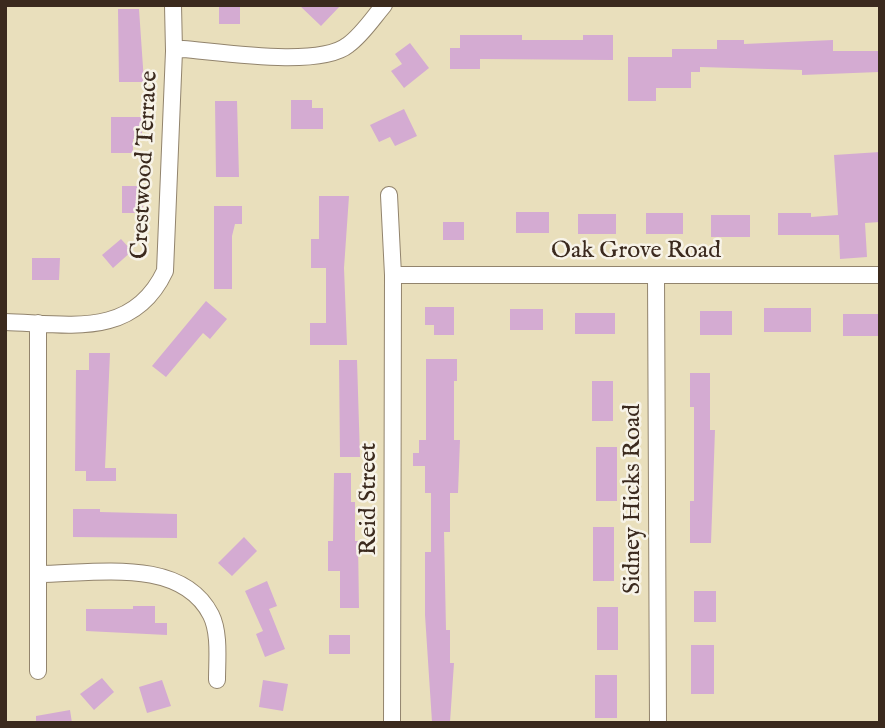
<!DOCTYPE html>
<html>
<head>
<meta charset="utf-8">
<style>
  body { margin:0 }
  #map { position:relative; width:885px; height:728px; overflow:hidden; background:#e9dfbc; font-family:"IM FELL English",serif }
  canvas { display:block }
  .frame { position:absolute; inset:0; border:7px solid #3b2a1e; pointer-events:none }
</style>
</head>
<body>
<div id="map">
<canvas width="885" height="728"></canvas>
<div class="frame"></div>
</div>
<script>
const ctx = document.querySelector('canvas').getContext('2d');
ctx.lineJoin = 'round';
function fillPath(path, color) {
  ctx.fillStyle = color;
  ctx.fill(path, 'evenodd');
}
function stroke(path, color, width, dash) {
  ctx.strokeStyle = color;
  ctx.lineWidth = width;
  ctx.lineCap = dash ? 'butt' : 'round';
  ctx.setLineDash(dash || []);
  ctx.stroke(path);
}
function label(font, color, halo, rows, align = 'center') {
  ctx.font = font + ' "IM FELL English",serif';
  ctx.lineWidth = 5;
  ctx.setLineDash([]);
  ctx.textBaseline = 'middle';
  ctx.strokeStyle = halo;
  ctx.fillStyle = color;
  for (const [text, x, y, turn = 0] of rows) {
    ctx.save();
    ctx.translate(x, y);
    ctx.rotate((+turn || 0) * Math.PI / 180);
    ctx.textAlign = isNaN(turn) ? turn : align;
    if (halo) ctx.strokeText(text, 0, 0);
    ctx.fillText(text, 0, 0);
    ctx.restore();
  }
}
fillPath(new Path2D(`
  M219 5H240V24H219Z
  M299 5H341L321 26Z
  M118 9H139L144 82H119Z
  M460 35H522V40H583V35H613V60L480 59V69H450V48H460Z
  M717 40H744V44L833 40V51H879V72L802 75V70L700 67V72H691V88H656V101H628V57H672V49H717Z
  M410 43 429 68 404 88 391 71 402 64 395 54Z
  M291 100H312V108H323V129H291Z
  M215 101H237L239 177H216Z
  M404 109 417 136 395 146 390 137 379 142 370 125Z
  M111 117H142V139H133V153H111Z
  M880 152V222L865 223 867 257 840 259 839 235H778V213H811V217L838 215 834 155Z
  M122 186H143V213H122Z
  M319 196H349L344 268 347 345H310V323H326V268H311V239H319Z
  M214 206H242V224H235L232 236V289H214Z
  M516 212H549V233H516Z
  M646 213H683V234H646Z
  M578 214H616V234H578Z
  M711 215H750V237H711Z
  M443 222H464V240H443Z
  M121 239 132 251 113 268 102 255Z
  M32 258H60L59 280H32Z
  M206 301 227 319 210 339 203 333 166 377 152 366Z
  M425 307H454V335H434V325H425Z
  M764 308H811V332H764Z
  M510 309H543V330H510Z
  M700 311H732V335H700Z
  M575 313H615V334H575Z
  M843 314H879V336H843Z
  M89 353H110L105 468H116V481H86V471H75L76 370H89Z
  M426 359H457V381H454V440H460L458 493H450V532H444L446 630H450V663H454L450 722H432L425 615V552H431V493H425V466H413V453H419V440H426Z
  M339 360H357L360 457H340Z
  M690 373H710V430H715L711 543H690V501H694V407H690Z
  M592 381H613V421H592Z
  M596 447H617V501H596Z
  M334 473H351V502H355V541H358L359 608H340V571H328V541H333Z
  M73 509H100V512L177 514V538L73 537Z
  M593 527H614V581H593Z
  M244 537 257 551 232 576 218 563Z
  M267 581 277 606 269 609 285 649 265 657 256 634 263 631 245 591Z
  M694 591H716V622H694Z
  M133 606H155V623H167V635L86 631V609H133Z
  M597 607H618V650H597Z
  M329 635H350V654H329Z
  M691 645H714V694H691Z
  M595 675H617V718H595Z
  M102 678 114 692 94 710 80 694Z
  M162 680 171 706 147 713 139 687Z
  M263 680 288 684 283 711 259 707Z
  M70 710 72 723H36V716Z`), '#d4abd2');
const street = new Path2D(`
  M174 51 183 49C220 52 320 68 348 45 362 35 373 18 384 5
  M389 195 393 275 392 723
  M393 275H880
  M656 275 658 723
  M5 322C69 324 133 339 165 271L174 51 173 5
  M38 574C93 574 181 556 211 615 220 633 217 660 217 680
  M38 671V323`);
stroke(street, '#92846d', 18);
stroke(street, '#fff', 16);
label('24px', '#3b2a1e', '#f7f3e8', [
  ["Crestwood Terrace",146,165,-87],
  ["Oak Grove Road",636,252],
  ["Reid Street",370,499,-90],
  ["Sidney Hicks Road",634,499,-90]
]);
</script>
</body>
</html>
